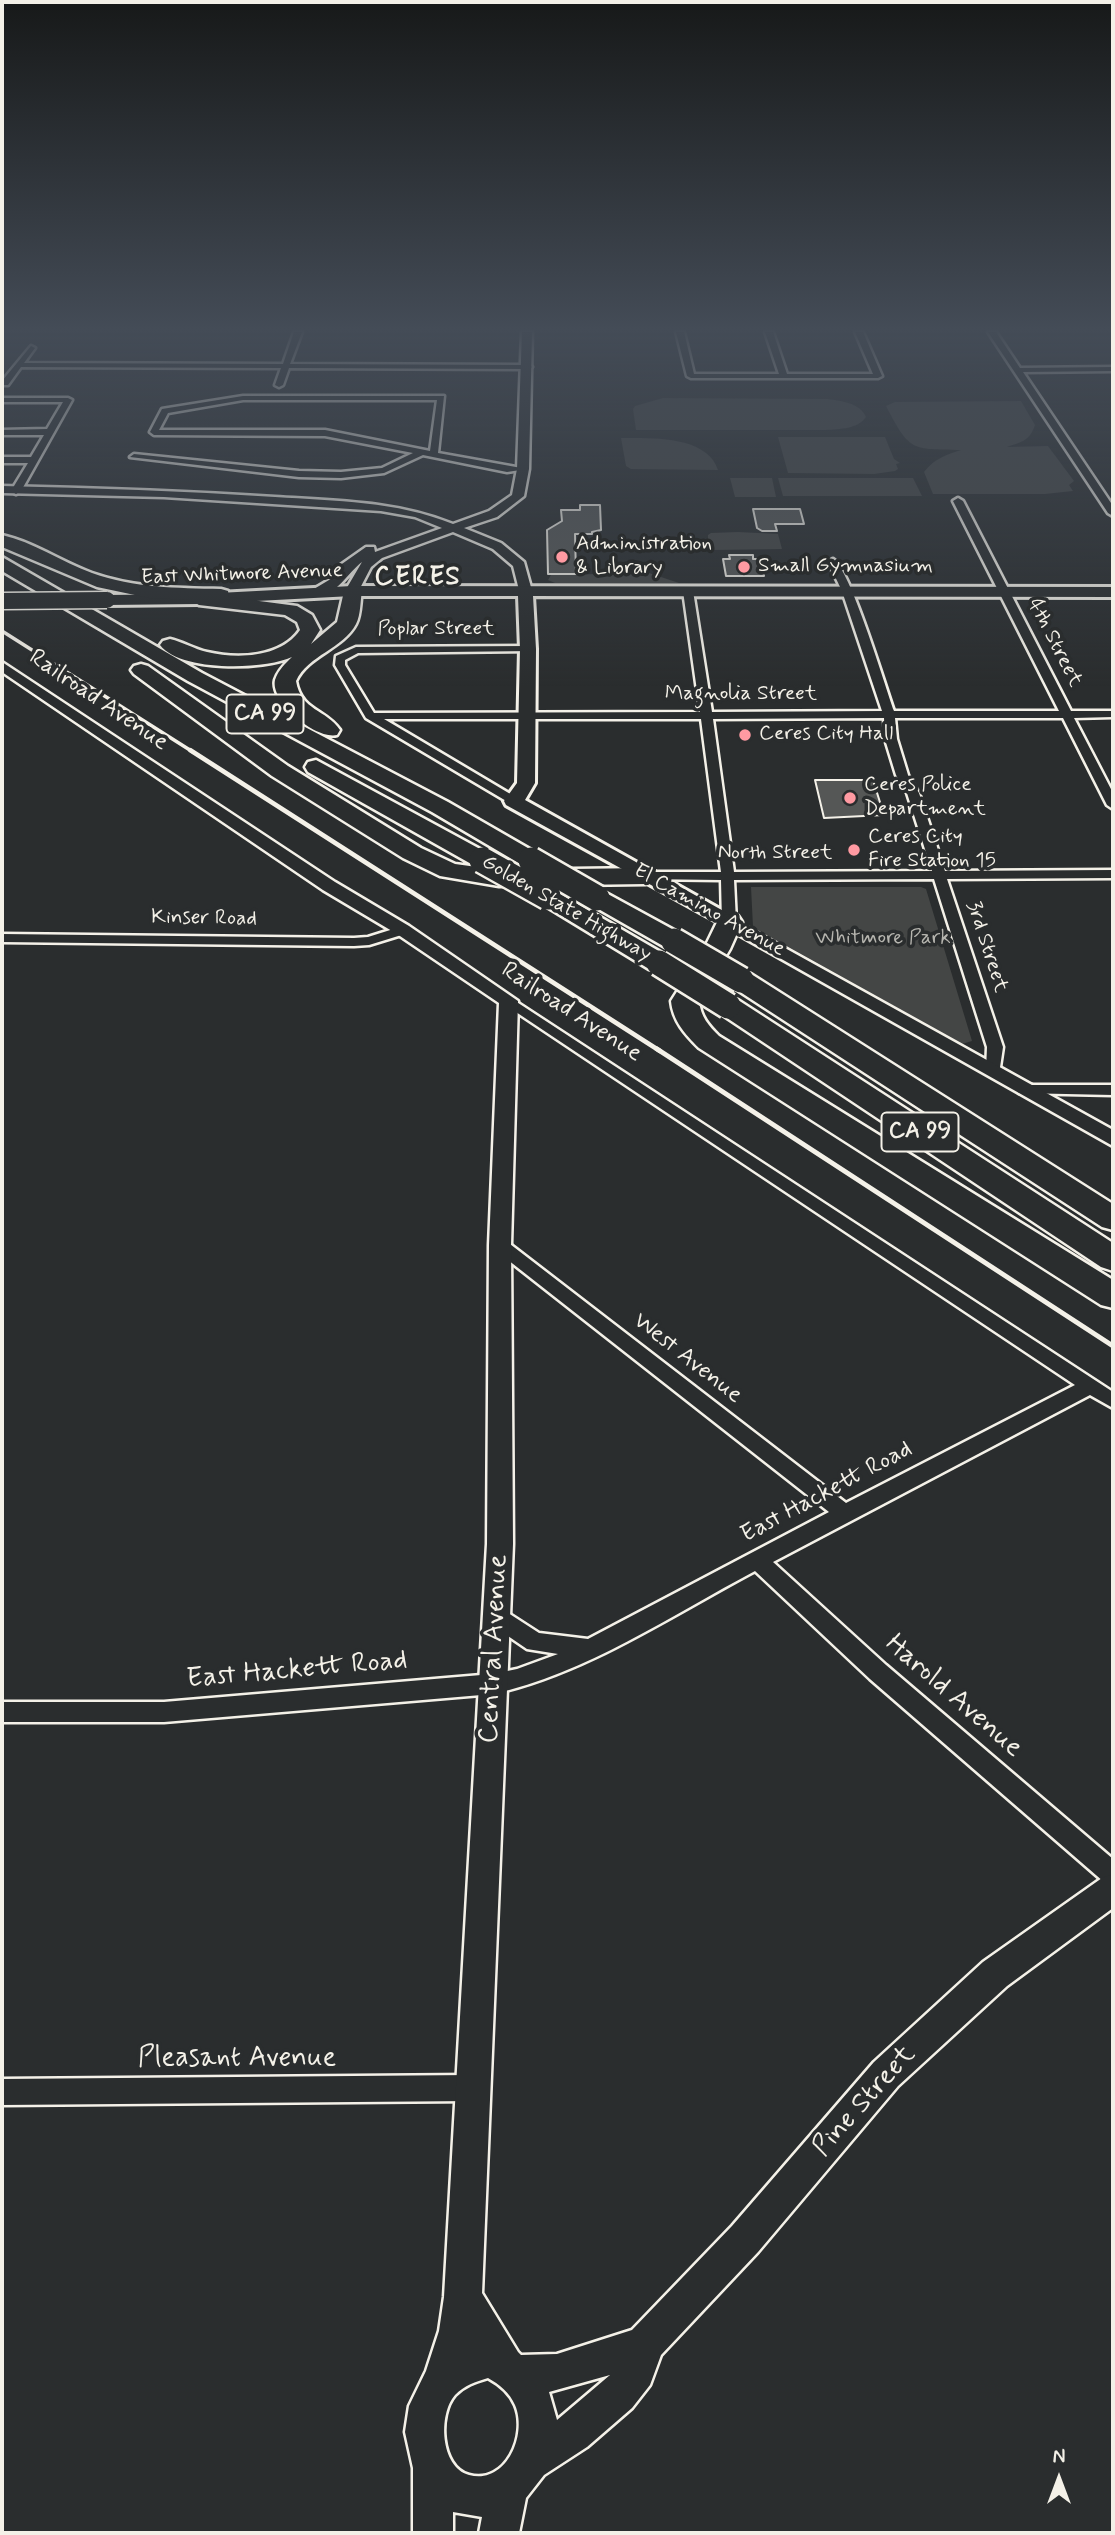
<!DOCTYPE html>
<html>
<head>
<meta charset="utf-8">
<style>
  body { margin:0 }
  #map { position:relative; width:1115px; height:2535px; overflow:hidden; background:#2a2d2e; font-family:Mynerve,sans-serif }
  canvas { display:block }
  .frame { position:absolute; inset:0; border:4px solid #f4f1e8; pointer-events:none }
  .north { position:absolute; left:1024px; top:2444px; width:70px; height:70px; -webkit-text-stroke:5px #2a2d2e; paint-order:stroke; rotate:0deg; font-size:19px; font-weight:700; line-height:28px; text-align:center; color:#f4f1e8 }
  .north::after { content:''; display:block; margin:auto; width:24px; height:32px; background:#f4f1e8; clip-path:polygon(50% 0,100% 100%,50% 72%,0 100%) }
</style>
</head>
<body>
<div id="map">
<canvas width="1115" height="2535"></canvas>
<div class="frame"></div>
<div class="north">N</div>
</div>
<script>
const ctx = document.querySelector('canvas').getContext('2d');
ctx.lineJoin = 'round';
function fillPath(path, color) {
  ctx.fillStyle = color;
  ctx.fill(path, 'evenodd');
}
function stroke(path, color, width, dash) {
  ctx.strokeStyle = color;
  ctx.lineWidth = width;
  ctx.lineCap = dash ? 'butt' : 'round';
  ctx.setLineDash(dash || []);
  ctx.stroke(path);
}
function label(font, color, halo, rows, align = 'center') {
  ctx.font = font + ' Mynerve,sans-serif';
  ctx.lineWidth = 7;
  ctx.setLineDash([]);
  ctx.textBaseline = 'middle';
  ctx.strokeStyle = halo;
  ctx.fillStyle = color;
  for (const [text, x, y, turn = 0] of rows) {
    ctx.save();
    ctx.translate(x, y);
    ctx.rotate((+turn || 0) * Math.PI / 180);
    ctx.textAlign = isNaN(turn) ? turn : align;
    if (halo) ctx.strokeText(text, 0, 0);
    ctx.fillText(text, 0, 0);
    ctx.restore();
  }
}
fillPath(new Path2D(`
  M663 398 828 399C842 401 860 403 866 417 858 429 840 429 826 430H636L633 409 635 406Z
  M1021 401 1035 425C1030 441 1021 442 1007 447L1048 446 1074 481 1069 485 1073 491 1045 494H933L924 472C935 458 946 455 961 450 911 449 910 452 886 406L895 402Z
  M778 437H885L894 459 900 463 896 464 898 469 895 471 874 474 788 473Z
  M621 438C650 438 707 435 718 470L631 469 626 466Z
  M730 478H772L776 497H735Z
  M778 478H913L922 496H783Z
  M738 532 778 534 782 549 714 550 713 542 708 540V535L711 533Z
  M649 573 679 583H555L548 580 551 575Z
  M751 887H921L926 889 972 1041 962 1044 753 927Z`), '#444645');
const building = new Path2D(`
  M580 505H600L601 530 592 532V534H575L576 574H548L547 530 562 521 561 510H580Z
  M753 509H800L804 524H775L777 531H762L757 528Z
  M729 555H753V559H761L764 576H726L723 559H730Z
  M815 780H873L884 815 824 818Z`);
fillPath(building, '#555756');
stroke(building, '#f4f1e8', 2);
const minor = new Path2D(`
  M294 332H302L290 364 528 365 532 367 528 369 289 368 283 385 279 387 275 385 281 368 21 367 8 385H2V381L31 346 35 348 24 363 283 364Z
  M676 332H684L694 374H779L765 332H773L787 374H873L855 332H863L882 376 878 378H691L687 376Z
  M988 332H996L1020 368 1113 367V371L1023 372 1113 506V516L1108 513Z
  M243 396H444L438 453 527 469 507 472 423 455 384 473 341 478 299 477 130 457 134 454 299 471 341 472 382 468 413 453 325 436 154 435 150 432 162 409ZM243 400H437L430 451 325 430H159L168 413Z
  M2 398H68L72 400 21 491 16 494 11 491 28 463H2V457H31L44 435H2V430L47 429 63 402H2Z
  M958 498 963 501 1071 711H1113V717L1074 718 1113 793V809L1107 805 1063 718H895L897 739 908 775 919 793 945 871 1113 870V878L947 879 1003 1047 999 1074H989L986 1071 987 1047 934 879 734 880 736 922 729 926 722 922 721 880 641 879 639 876 646 872H721L701 719H384L517 798V804L513 805 366 718 335 665 336 656 356 647 528 646 532 647V651L358 653 345 660V665L374 713 700 712 683 591 688 588 693 591 712 712 882 711 842 591 828 562 833 559C850 568 885 686 894 711H1059L953 501ZM884 718 885 739 896 775 907 793 932 871 734 872 713 719Z
  M403 926 408 927V933L369 945 354 946 2 942V934L354 938 368 937Z
  M509 997 1113 1392V1408L1090 1395 773 1562 886 1665 1113 1859V1886L1104 1882 870 1679 755 1571C672 1615 585 1674 493 1694L164 1722H2V1702H164L493 1674 517 1669 558 1654 527 1649 489 1623 486 1617 489 1611 497 1608 505 1611 539 1633 588 1639 829 1512 494 1249 491 1245 494 1241H506L846 1503 1075 1385 504 1004 502 1001 504 998Z
  M1025 1085H1113V1095L1019 1093 1017 1090 1019 1087Z
  M472 2075 481 2079 485 2088 481 2097 472 2101 2 2105V2079Z`);
const tertiary = new Path2D(`
  M522 332H532L529 469 524 496 497 517 464 528 501 543 524 562 532 591 530 594H520L513 566 493 549 453 532 382 558 371 567 357 594 352 595 345 591 362 562C347 573 336 598 314 595V589L334 577 339 566 366 547H374L375 552 442 528 415 517 381 511 164 497 2 493V486C93 488 184 491 275 497 336 501 396 501 453 524L489 511 512 495 517 469Z
  M2 662 335 882 409 926 518 1001 511 1245 513 1544 482 2293 518 2352 521 2355 557 2354 632 2330 732 2226 874 2062 983 1962 1102 1878 1113 1874V1908L1007 1986 898 2086 758 2252 661 2355 650 2385 632 2408 587 2447 544 2475 526 2498 519 2533H479L482 2517 453 2512V2533H413V2468L405 2432 409 2406 426 2371 439 2331 444 2297 487 1544 489 1245 499 1003 397 934 323 890 2 672ZM610 2375 557 2420 549 2392ZM488 2378C499 2384 510 2393 515 2405 528 2435 506 2485 469 2475 440 2467 438 2414 455 2395 465 2385 475 2382 488 2378Z
  M729 917 1113 1130V1146L723 926 720 922 723 918Z`);
const secondary = new Path2D(`
  M352 586 1113 587V597L533 596 536 649 535 783 525 800 736 918 739 922 736 926 729 928 506 805 504 801 517 783 520 649 518 596H352L199 604 107 605 99 600 107 595 199 594Z`);
const motorway = new Path2D(`
  M2 535C33 542 62 562 92 573 135 588 176 588 221 589L228 591 229 597 297 606 312 615 320 630 311 644 337 622 345 587H359L362 591C360 602 361 614 356 624 343 649 308 655 296 681 301 711 326 709 340 730L337 735C316 740 270 702 275 680 278 670 286 663 292 657 264 670 180 672 160 645L163 641 170 639C183 642 194 649 207 652 237 659 281 658 300 630L297 622 285 615 199 605 190 600 149 598 97 587 2 547Z
  M2 557 202 673 448 802 540 855 543 860 540 865 531 867 522 865 432 812 188 681 2 571Z
  M141 664 148 666 288 766 421 848 455 864 499 870 646 868 655 871 659 876 655 881 646 884 499 886 440 876 403 858 272 776 134 674 131 670 134 666Z
  M316 760 491 855 494 860 491 865 482 867 473 865 308 772 305 767 308 762Z
  M548 889 557 892 669 957 672 963 669 969 659 971 649 969 539 902 535 897 539 892Z
  M597 890 606 893 683 935 687 941 683 947 674 949 665 947 588 903 584 898 588 893Z
  M729 914 738 916 742 922 730 949 699 1001C701 1017 708 1025 719 1036L1113 1280V1308L1101 1305 699 1048C685 1034 673 1021 671 1001L704 949 720 916Z
  M741 972 751 974 1113 1204V1230L1102 1227 731 986 727 980 731 974Z
  M728 998 738 1000 1113 1243V1271L1101 1267 718 1012 714 1006 718 1000Z`);
stroke(minor, '#f4f1e8', 5);
stroke(tertiary, '#f4f1e8', 5);
stroke(secondary, '#f4f1e8', 6);
stroke(motorway, '#f4f1e8', 5);
fillPath(minor, '#2a2d2e');
fillPath(tertiary, '#2a2d2e');
fillPath(secondary, '#2a2d2e');
fillPath(motorway, '#2a2d2e');
stroke(new Path2D(`
  M2 631 193 752`), '#f4f1e8', 3.5);
stroke(new Path2D(`
  M190 750 660 1051`), '#f4f1e8', 4.5);
stroke(new Path2D(`
  M657 1049 1113 1346`), '#f4f1e8', 5);
const secondaryBridge = new Path2D(`
  M2 601 107 600`);
const motorwayBridge = new Path2D(`
  M482 860 548 897
  M531 860 597 898
  M674 941 741 980
  M659 963 728 1006`);
stroke(secondaryBridge, '#f4f1e8', 19, []);
stroke(motorwayBridge, '#f4f1e8', 30, []);
stroke(secondaryBridge, '#2a2d2e', 16);
stroke(motorwayBridge, '#2a2d2e', 25);
const sky = ctx.createLinearGradient(0, 0, 0, 687);
sky.addColorStop(0, '#171919');
sky.addColorStop(0.48, '#444c57');
sky.addColorStop(1, '#444c5700');
ctx.fillStyle = sky;
ctx.fillRect(0, 0, 1115, 687);
for (const [x, y, r, color] of [
  [562,557,7,"#ff9aa2"],
  [744,567,7,"#ff9aa2"],
  [745,735,7,"#ff9aa2"],
  [850,798,7,"#ff9aa2"],
  [854,850,7,"#ff9aa2"]
]) {
  const dot = new Path2D();
  dot.arc(x, y, r, 0, 2 * Math.PI);
  ctx.fillStyle = color;
  ctx.fill(dot);
  stroke(dot, '#2a2d2e', 2.5);
}
label('21px', '#f4f1e8', '#2a2d2e', [
  ["Administration",576,545],
  ["& Library",576,569],
  ["Small Gymnasium",758,567],
  ["Ceres City Hall",759,735],
  ["Ceres Police",864,786],
  ["Department",864,810],
  ["Ceres City",868,838],
  ["Fire Station 15",868,862]
], 'left');
label('21px', '#f4f1e8', '#2a2d2e', [
  ["East Whitmore Avenue",242,575,-2],
  ["Poplar Street",436,630],
  ["4th Street",1054,643,63],
  ["Magnolia Street",741,695],
  ["North Street",775,854],
  ["Golden State Highway",566,909,30],
  ["El Camino Avenue",709,911,29],
  ["Kinser Road",204,919,1],
  ["3rd Street",986,947,72]
]);
label('21px', '#b6b5af', '#2a2d2e', [
  ["Whitmore Park",883,939]
]);
for (const [x, y, w] of [
  [265,714,77],
  [920,1132,77]
]) {
  const box = new Path2D();
  box.roundRect(x - w / 2, y - 19.5, w, 39, 5);
  ctx.fillStyle = '#2a2d2e';
  ctx.fill(box);
  stroke(box, '#f4f1e8', 2);
}
label('bold 23px', '#f4f1e8', null, [
  ["CA 99",265,714],
  ["CA 99",920,1132]
]);
label('24px', '#f4f1e8', '#2a2d2e', [
  ["Railroad Avenue",98,701,34],
  ["Railroad Avenue",571,1013,33],
  ["West Avenue",687,1359,38],
  ["East Hackett Road",827,1493,-28]
]);
ctx.letterSpacing = '2px';
label('bold 26px', '#f4f1e8', '#2a2d2e', [
  ["CERES",418,579]
]);
ctx.letterSpacing = '0px';
label('28px', '#f4f1e8', '#2a2d2e', [
  ["Central Avenue",495,1649,-87],
  ["East Hackett Road",297,1671,-5],
  ["Harold Avenue",953,1697,41],
  ["Pleasant Avenue",237,2059],
  ["Pine Street",865,2102,-48]
]);
</script>
</body>
</html>
